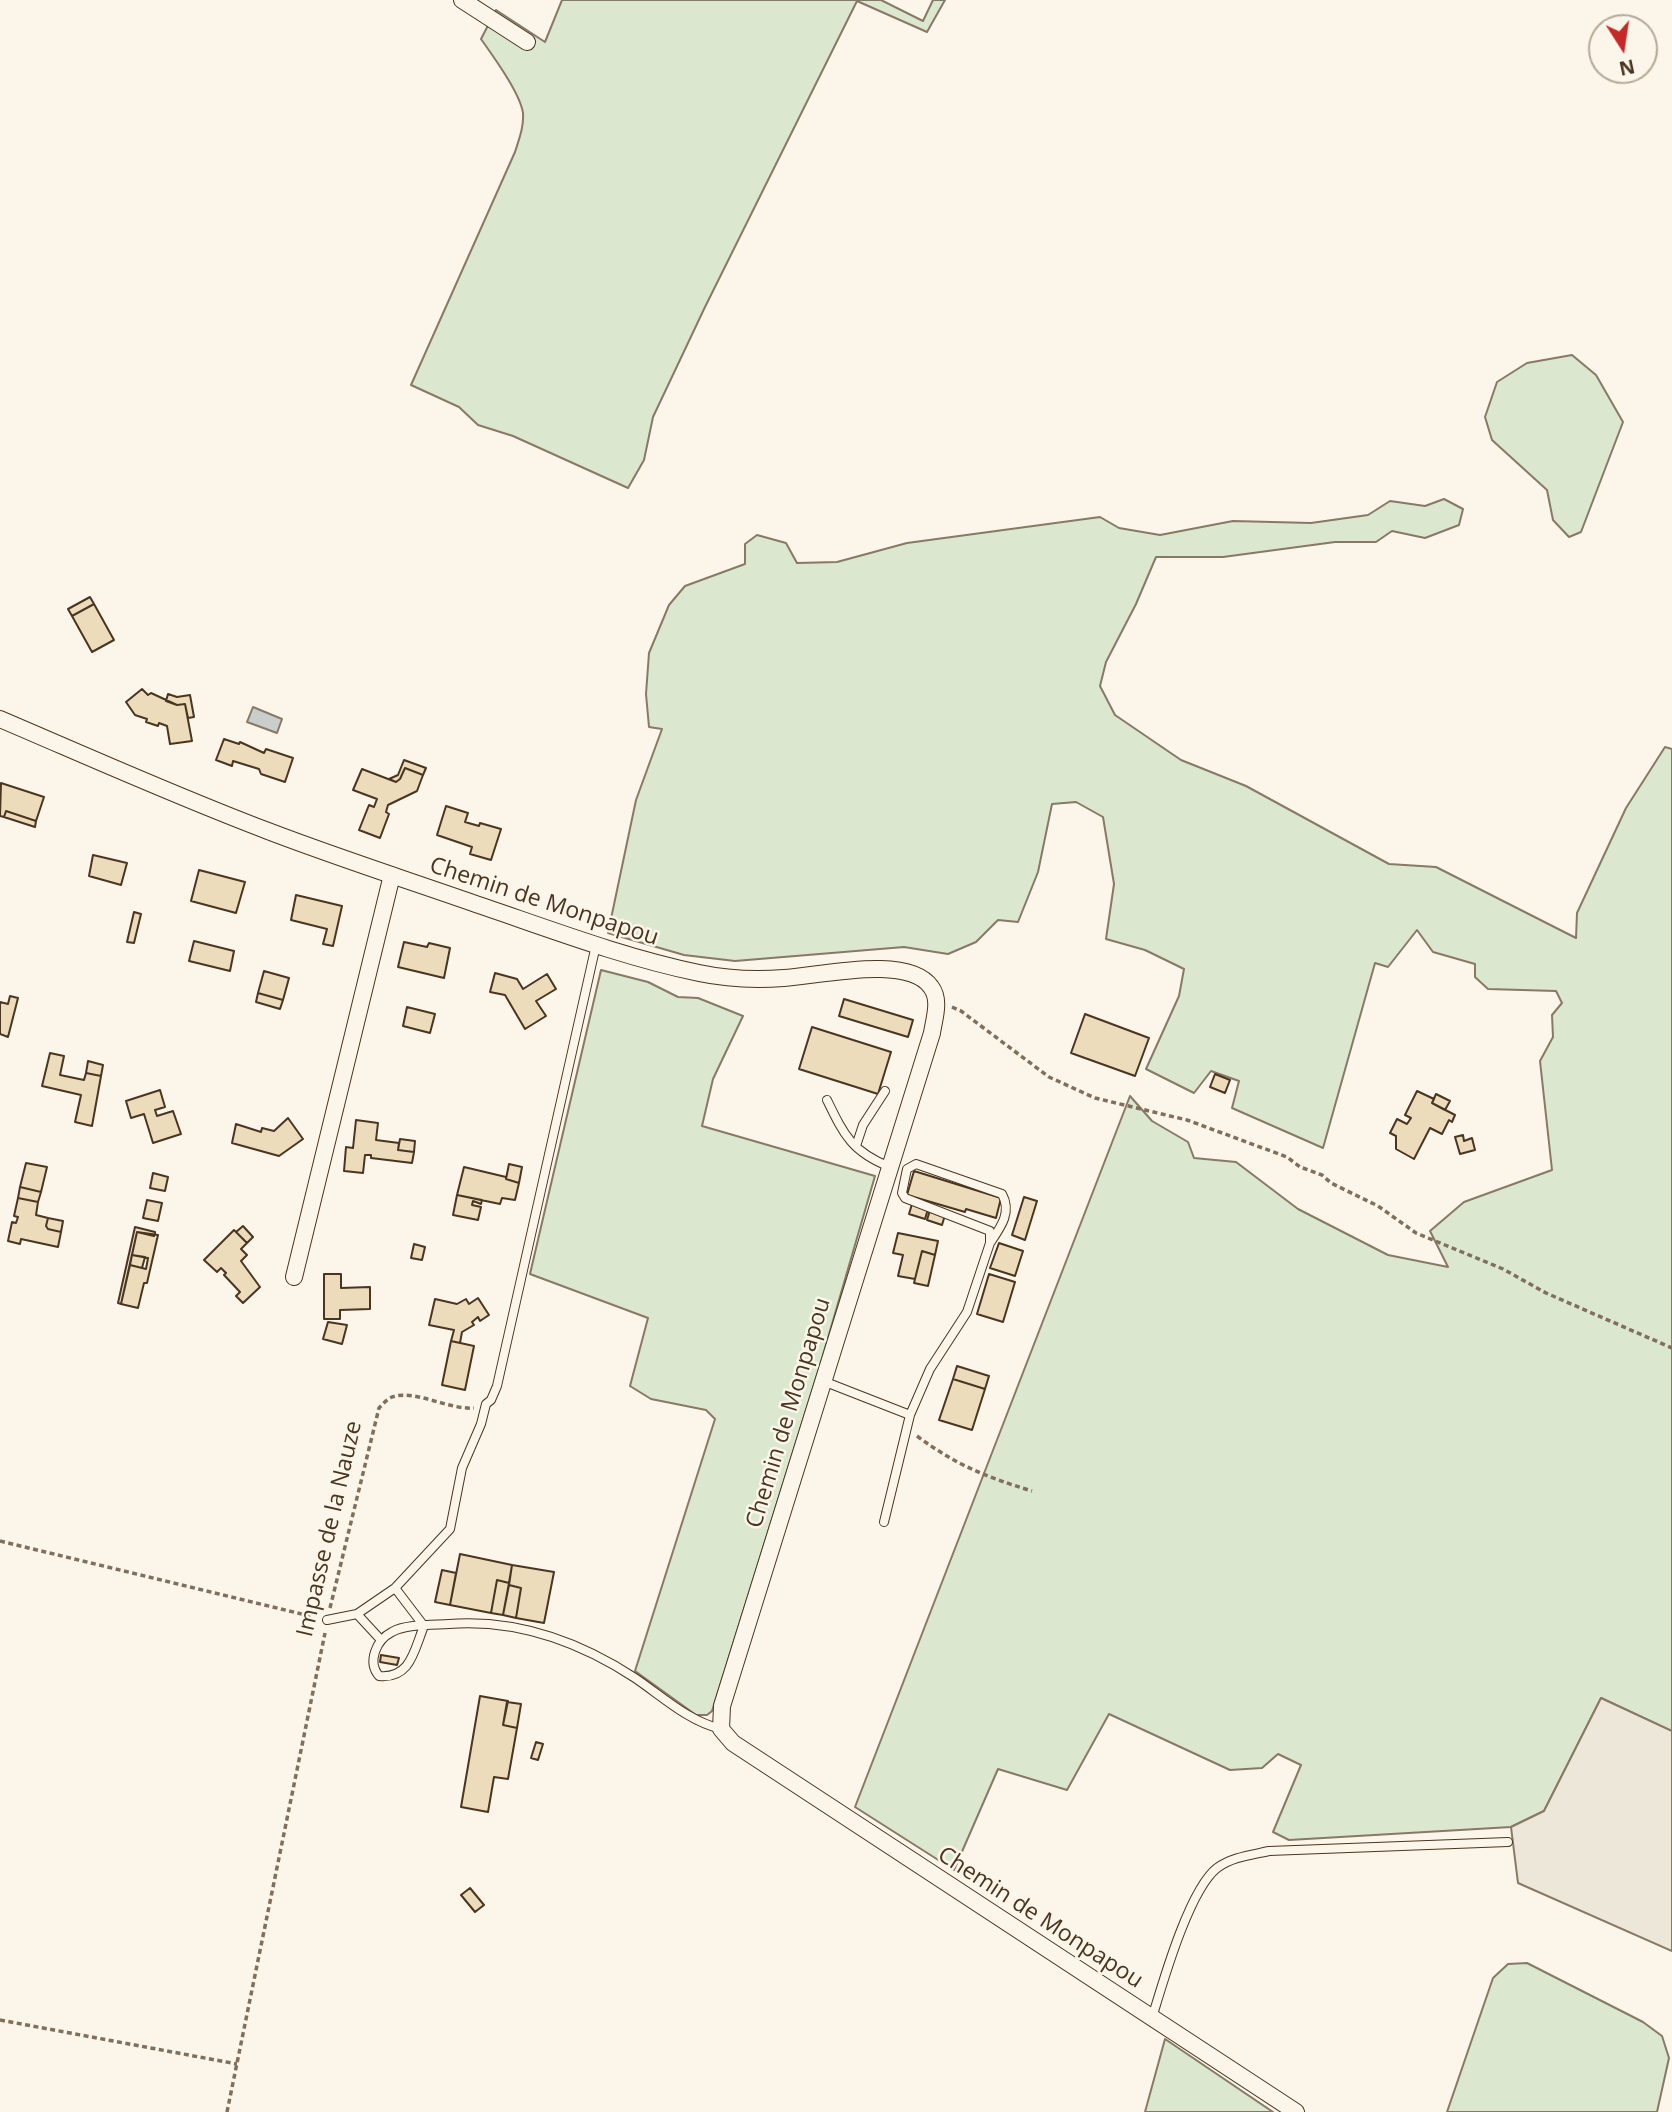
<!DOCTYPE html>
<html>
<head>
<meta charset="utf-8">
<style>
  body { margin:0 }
  #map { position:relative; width:1672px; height:2112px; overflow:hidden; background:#fbf6e9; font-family:"Open Sans",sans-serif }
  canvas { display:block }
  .north { position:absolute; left:1588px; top:14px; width:70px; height:70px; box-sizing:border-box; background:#fbf6e9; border:2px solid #b4a999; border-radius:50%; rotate:168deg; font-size:19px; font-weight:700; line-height:28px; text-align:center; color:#4a3520 }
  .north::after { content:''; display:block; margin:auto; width:24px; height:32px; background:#c62828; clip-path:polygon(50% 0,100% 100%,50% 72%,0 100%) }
</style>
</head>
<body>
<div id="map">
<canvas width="1672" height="2112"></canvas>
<div class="north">N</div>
</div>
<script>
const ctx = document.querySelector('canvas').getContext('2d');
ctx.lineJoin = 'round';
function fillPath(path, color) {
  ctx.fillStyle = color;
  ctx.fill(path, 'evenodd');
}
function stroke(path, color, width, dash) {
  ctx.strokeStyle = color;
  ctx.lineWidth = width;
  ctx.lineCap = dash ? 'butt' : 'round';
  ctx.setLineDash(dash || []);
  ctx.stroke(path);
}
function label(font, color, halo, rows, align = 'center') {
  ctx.font = font + ' "Open Sans",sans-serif';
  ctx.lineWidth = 5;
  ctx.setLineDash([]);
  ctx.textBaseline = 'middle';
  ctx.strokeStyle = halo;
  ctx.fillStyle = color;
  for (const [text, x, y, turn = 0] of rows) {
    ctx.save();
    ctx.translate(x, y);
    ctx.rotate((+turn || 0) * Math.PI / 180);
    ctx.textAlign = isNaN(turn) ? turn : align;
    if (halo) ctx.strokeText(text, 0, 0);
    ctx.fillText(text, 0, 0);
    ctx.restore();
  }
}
const green = new Path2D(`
  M562 0H881L923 21 933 0H945L927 32 857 1 705 307 653 417 644 460 628 488 513 436 478 425 459 407 411 385 515 152C519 139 524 127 523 113 520 93 493 56 481 39L496 10 545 42Z
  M1572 355 1596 375 1623 422 1581 532 1569 537 1553 520 1547 490 1492 440 1485 417 1497 382 1527 363Z
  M1444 499 1463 509 1459 525 1425 538 1392 531 1376 542H1335L1223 557H1156L1136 604 1106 662 1100 686 1115 715 1181 760 1246 786 1389 864 1436 867 1576 938 1577 913 1626 808 1665 747 1672 749V1731L1601 1698 1544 1811 1511 1827 1289 1840 1273 1832 1301 1765 1278 1754 1262 1768 1230 1770 1109 1714 1067 1790 998 1769 954 1870 855 1807 1130 1096 1152 1121 1188 1142 1194 1158 1236 1162 1298 1209 1388 1255 1448 1267 1430 1231 1464 1202 1552 1170 1540 1061 1553 1037 1552 1015 1562 1003 1556 991 1488 989 1475 977V964L1433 952 1417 930 1388 967 1375 963 1323 1148 1232 1108 1239 1081 1211 1071 1194 1093 1146 1069 1179 996 1184 969 1145 950 1106 939 1114 884 1103 817 1076 802 1052 804 1038 872 1018 922 998 920 976 942 948 954 904 947 735 961 684 955 608 933 636 800 662 729 649 727 646 694 649 653 669 605 685 586 745 564V544L757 535 786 543 797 563 837 562 907 543 1100 517 1119 528 1160 535 1233 521 1311 523 1368 515 1390 501 1425 506Z
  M601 970 648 982 678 997 698 998 743 1016 713 1079 702 1126 875 1176 821 1362 712 1711 707 1715H696L635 1671 715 1419 706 1410 651 1399 630 1386 648 1318 530 1274Z
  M1527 1963 1643 2022 1662 2036 1669 2058 1657 2112H1447L1493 1978 1508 1964Z
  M1165 2039 1273 2112H1145Z`);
fillPath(green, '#dce7d0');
stroke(green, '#887966', 2);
const parking = new Path2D(`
  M1601 1698 1672 1731V1951L1518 1883 1511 1827 1544 1811Z`);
fillPath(parking, '#ede7d9');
stroke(parking, '#887966', 2);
const water = new Path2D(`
  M253 707 282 719 277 733 247 722Z`);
fillPath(water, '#c9cecd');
stroke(water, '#887966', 2);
const building = new Path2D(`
  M90 597 94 604 72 616 68 609Z
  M94 604 114 640 92 652 72 616Z
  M142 689 148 695 151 693 177 705 185 704 192 741 170 744 167 726 159 723 158 726 146 722 147 719 135 715 126 702Z
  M168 694 177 697 190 695 194 717 188 718 185 704 177 705 166 701Z
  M224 739 239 744 240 742 264 753 266 749 293 758 285 782 261 774 259 769 233 761 232 766 216 760Z
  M404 760 426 768 423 775 405 768 400 779 396 782 389 779 398 775Z
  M405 768 423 775 417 791 388 805 386 812 389 814 380 838 359 830 369 805 374 807 377 799 353 790 362 769 396 782 400 779Z
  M1 783 44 797 36 821 6 811 4 817 0 816Z
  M446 806 468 813 465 822 479 826 480 823 501 829 491 860 470 854 472 847 437 835Z
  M6 811 36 821 35 827 4 817Z
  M93 855 127 863 121 885 89 876Z
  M199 870 245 882 236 913 191 901Z
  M296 895 342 906 333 946 323 944 327 929 291 920Z
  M134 912 141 914 134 943 127 942Z
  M194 941 234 951 230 971 189 961Z
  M404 942 427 947 429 943 450 948 444 978 398 967Z
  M264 971 289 978 283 1000 258 993Z
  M495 973 517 979 523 989 547 974 556 989 536 1001 546 1016 525 1029 505 995 490 992Z
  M258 993 283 1000 280 1009 256 1002Z
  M10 996 18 998 8 1037 0 1034V1002L8 1004Z
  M844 999 913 1020 908 1037 839 1016Z
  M407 1007 435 1014 430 1033 403 1026Z
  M1085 1014 1149 1038 1135 1076 1071 1053Z
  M812 1027 891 1052 878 1094 799 1069Z
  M50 1053 64 1056 60 1075 84 1080 86 1073 101 1076 92 1126 75 1122 81 1095 42 1086Z
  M88 1061 103 1065 101 1076 86 1073Z
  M1215 1074 1230 1080 1225 1093 1210 1087Z
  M160 1090 165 1107 155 1110 157 1116 173 1111 181 1134 153 1143 144 1114 131 1118 126 1101Z
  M1417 1091 1434 1099 1432 1103 1455 1115 1452 1122 1449 1120 1442 1134 1430 1128 1414 1159 1396 1149V1136L1390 1133 1397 1119 1407 1124 1411 1118 1405 1115Z
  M1436 1094 1450 1101 1445 1110 1432 1103Z
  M288 1118 303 1139 279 1156 232 1143 236 1124 261 1132 262 1128 274 1131Z
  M356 1120 378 1123 376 1140 399 1143 398 1150 414 1152 412 1163 371 1158V1155H365L363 1173 344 1171 346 1147 353 1148Z
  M1463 1135 1464 1141 1472 1138 1475 1150 1460 1154 1455 1137Z
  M400 1139 415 1141 414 1152 398 1150Z
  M26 1163 47 1167 41 1192 20 1187Z
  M509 1164 522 1167 519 1183 506 1179Z
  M464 1167 506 1177V1179L519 1183 515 1200 502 1198 500 1204 457 1195Z
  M914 1171 1001 1198 996 1218 966 1209 965 1212 907 1195Z
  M153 1173 168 1177 165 1191 150 1188Z
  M20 1187 41 1192 38 1202 18 1198Z
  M457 1195 482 1200 481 1204 473 1201 472 1205 481 1207 478 1220 453 1215Z
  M1024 1197 1037 1201 1025 1240 1012 1235Z
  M18 1198 38 1202 36 1215 48 1218 46 1226 48 1229 61 1232 58 1247 21 1239 20 1244 8 1241 12 1222 16 1223 18 1217 14 1216Z
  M147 1200 162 1203 158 1221 143 1218Z
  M912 1204 928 1209 925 1219 909 1214Z
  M930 1210 945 1215 942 1225 927 1220Z
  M48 1218 63 1221 61 1232 48 1229 46 1226Z
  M243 1226 253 1237 247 1243 236 1232Z
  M135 1227 155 1232V1234L154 1236 137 1232 121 1304 118 1303Z
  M234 1230 247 1243 241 1249 247 1255 241 1261 260 1287 243 1303 236 1296 240 1292 224 1275 226 1273 221 1268 217 1272 204 1260Z
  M137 1232 158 1235 147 1283H144L138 1308 121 1304 130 1265 146 1269 148 1258 132 1255Z
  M898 1233 938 1241 935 1255 922 1251 915 1279 898 1276 903 1255 893 1253Z
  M999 1243 1023 1251 1015 1276 990 1268Z
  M414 1244 425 1247 422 1260 411 1258Z
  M922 1251 935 1255 928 1286 914 1283Z
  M132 1255 145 1257 142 1268 130 1265Z
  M324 1274H341V1288L370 1287V1309L340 1310V1319H324Z
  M989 1274 1015 1282 1003 1322 977 1314Z
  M478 1298 489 1315 480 1321 478 1317 472 1322 474 1325 462 1332 460 1343 451 1341 454 1330 429 1325 435 1299 457 1304 466 1299 469 1304Z
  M328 1322 347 1325 342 1344 323 1339Z
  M451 1341 474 1346 465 1390 442 1385Z
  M957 1366 989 1376 985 1389 953 1379Z
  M953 1379 985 1389 972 1430 939 1420Z
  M460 1554 512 1565 509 1583 497 1580 491 1613 450 1605Z
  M512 1565 554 1572 544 1623 516 1618 521 1588 509 1585Z
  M442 1570 456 1573 450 1605 435 1602Z
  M497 1580 509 1583 503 1615 491 1613Z
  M509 1585 521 1588 516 1618 503 1615Z
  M381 1655 399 1658 397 1665 380 1662Z
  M480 1696 508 1701 503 1725 517 1728 508 1779 494 1777 488 1812 461 1807Z
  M507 1702 521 1704 517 1728 503 1725Z
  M536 1742 543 1744 538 1760 531 1758Z
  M470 1888 484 1905 475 1912 461 1895Z`);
fillPath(building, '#ecdcbc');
stroke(building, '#4a3520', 2);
const lane = new Path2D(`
  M827 1100C844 1135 852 1152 890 1167
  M856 1146 863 1125 885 1091
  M823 1381 910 1415 930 1369 967 1312 990 1243V1231L905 1198 902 1193 907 1169 916 1164 1002 1194C1012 1212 1001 1227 990 1243
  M884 1522 910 1415
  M395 1588 424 1626C414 1650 411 1679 379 1676 367 1662 376 1640 392 1632 405 1624 434 1625 449 1624 516 1619 580 1642 635 1678 663 1697 688 1721 721 1729
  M357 1614 381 1640
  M327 1620 357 1614 395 1588 450 1529 462 1468 481 1424 486 1404 491 1400 497 1386 596 945
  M1152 2018C1163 1982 1189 1890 1217 1868 1232 1857 1251 1855 1269 1851L1508 1842`);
const street = new Path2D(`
  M462 0 527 42
  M0 719C89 757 178 797 268 831 336 857 404 879 473 903 547 928 622 957 699 973 727 979 756 980 784 978 819 976 908 954 931 987 941 1000 934 1019 932 1033L722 1706 721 1729 733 1743 1296 2112
  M294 1277 392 875`);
stroke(lane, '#4a3520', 10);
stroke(street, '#4a3520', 18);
stroke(new Path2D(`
  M952 1007 961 1011 1049 1077 1095 1098 1187 1120 1287 1157 1300 1167 1322 1175 1331 1183 1378 1206 1416 1233 1503 1269 1546 1293 1672 1348
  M917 1436C956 1465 986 1477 1032 1491
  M0 1541 314 1617
  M330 1608 379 1408C383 1404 387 1399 392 1397 415 1389 448 1410 474 1408
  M0 2020 237 2064
  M227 2112 325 1633`), '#7f6f5c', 3.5, [5, 3.5]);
stroke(lane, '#fbf6e9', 8);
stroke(street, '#fbf6e9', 16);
label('23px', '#4a3520', '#fbf6e9', [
  ["Chemin de Monpapou",544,902,18],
  ["Chemin de Monpapou",789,1413,-73],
  ["Impasse de la Nauze",330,1529,-77],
  ["Chemin de Monpapou",1040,1918,33]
]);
</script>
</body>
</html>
